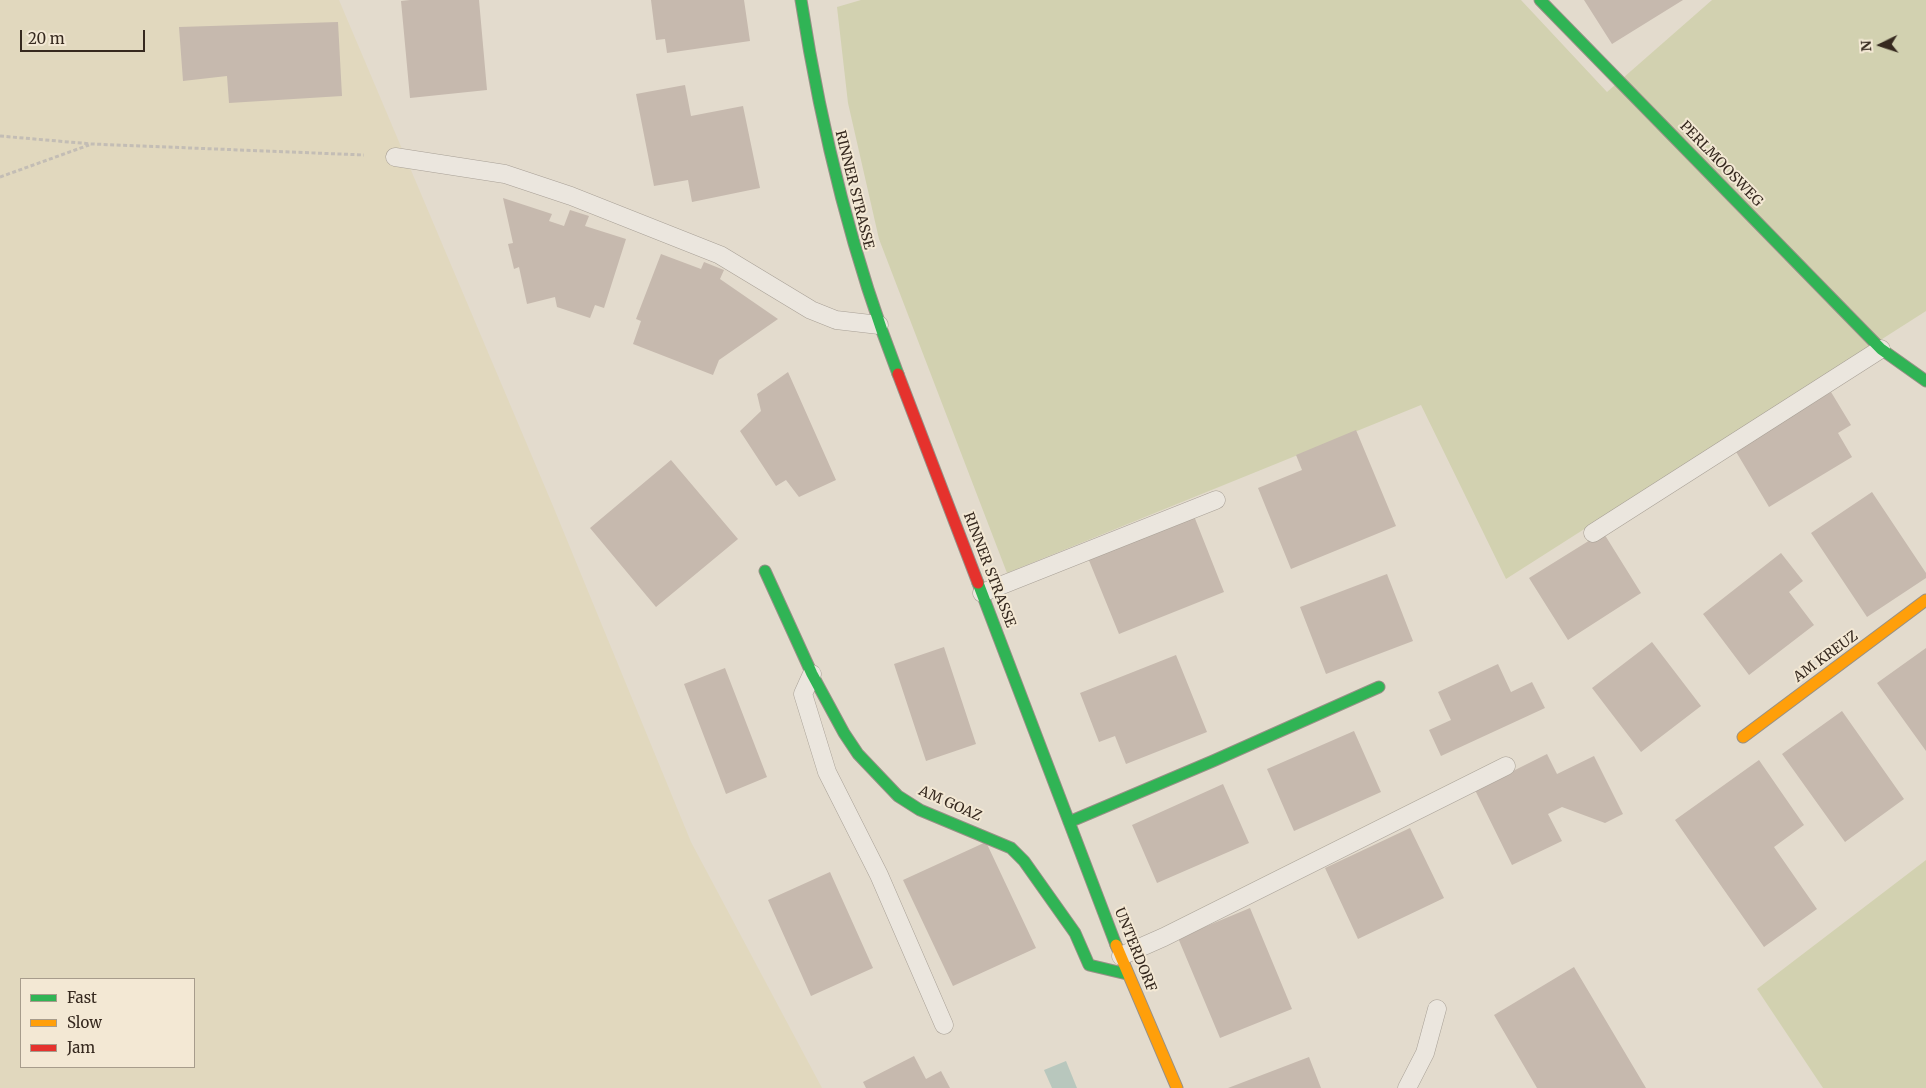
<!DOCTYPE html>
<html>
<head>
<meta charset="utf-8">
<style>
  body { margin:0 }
  #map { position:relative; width:1926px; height:1088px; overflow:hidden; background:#e3dbcd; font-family:Merriweather,serif }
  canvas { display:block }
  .legend { position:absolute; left:20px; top:978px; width:175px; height:90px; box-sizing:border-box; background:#f3e8d4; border:1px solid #a79c8c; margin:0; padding:6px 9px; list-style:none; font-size:15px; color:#36291f }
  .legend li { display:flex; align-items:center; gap:10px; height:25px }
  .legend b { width:25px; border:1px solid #a79c8c }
  .north { position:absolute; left:1856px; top:20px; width:50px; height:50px; -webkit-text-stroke:4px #f3e8d4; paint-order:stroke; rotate:266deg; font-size:14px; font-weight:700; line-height:20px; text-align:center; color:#36291f }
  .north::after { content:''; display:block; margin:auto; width:18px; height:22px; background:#36291f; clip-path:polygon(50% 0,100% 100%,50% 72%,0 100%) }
  .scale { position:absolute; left:20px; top:30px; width:125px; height:22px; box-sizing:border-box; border:2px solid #36291f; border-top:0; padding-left:6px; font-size:15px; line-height:18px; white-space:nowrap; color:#36291f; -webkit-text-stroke:4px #f3e8d4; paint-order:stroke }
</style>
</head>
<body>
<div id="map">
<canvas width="1926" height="1088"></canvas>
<ul class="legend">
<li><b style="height:6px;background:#30b455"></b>Fast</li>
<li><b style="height:6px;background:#ff9f0a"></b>Slow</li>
<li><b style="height:6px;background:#e5322d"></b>Jam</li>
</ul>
<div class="north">N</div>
<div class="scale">20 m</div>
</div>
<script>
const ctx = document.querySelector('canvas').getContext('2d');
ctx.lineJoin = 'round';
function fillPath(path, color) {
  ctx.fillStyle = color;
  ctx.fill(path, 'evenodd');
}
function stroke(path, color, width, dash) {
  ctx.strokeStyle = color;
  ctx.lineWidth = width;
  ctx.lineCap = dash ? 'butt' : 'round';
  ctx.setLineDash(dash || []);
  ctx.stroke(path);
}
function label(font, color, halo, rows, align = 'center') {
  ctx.font = font + ' Merriweather,serif';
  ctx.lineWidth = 4;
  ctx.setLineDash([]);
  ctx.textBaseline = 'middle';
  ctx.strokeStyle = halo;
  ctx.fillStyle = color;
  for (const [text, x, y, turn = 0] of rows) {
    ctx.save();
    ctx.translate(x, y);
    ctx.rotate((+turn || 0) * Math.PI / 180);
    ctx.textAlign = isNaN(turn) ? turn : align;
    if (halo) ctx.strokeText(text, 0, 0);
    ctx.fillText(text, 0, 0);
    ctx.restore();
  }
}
fillPath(new Path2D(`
  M0 0H339L553 506 691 842 822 1088H0ZM21 979H194V1067H21Z`), '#e1d8be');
fillPath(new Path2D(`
  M861 0H1521L1607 92 1712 0H1926V311L1506 579 1421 405 1007 573 879 239 848 103 837 7Z
  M1926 860V1088H1823L1757 989Z`), '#d2d1b0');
fillPath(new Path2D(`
  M1066 1061 1077 1088H1052L1044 1070Z`), '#b8c7bd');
fillPath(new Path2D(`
  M410 0H479L487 90 410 98 401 1Z
  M651 0H744L750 41 667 53 665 39 656 40Z
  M1584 0H1683L1612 44Z
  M338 22 342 96 229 103 227 76 183 81 179 27Z
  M685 85 691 116 743 106 760 188 692 202 688 180 654 186 636 94Z
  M503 198 552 214 549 221 564 226 570 210 589 216 585 226 626 239 604 308 595 305 590 318 557 307 555 297 527 304 519 267 514 269 508 244 513 243Z
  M661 254 701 269 704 262 724 270 720 279 778 319 719 360 713 375 633 344 641 321 636 319Z
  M788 372 836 480 799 497 786 480 776 486 740 431 761 411 757 394Z
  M1831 392 1851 425 1838 433 1852 457 1769 507 1735 450Z
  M1356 430 1396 526 1291 569 1258 488 1302 470 1296 455Z
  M671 460 738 539 656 607 590 528Z
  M1872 492 1926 573V578L1867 617 1811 533Z
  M1194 516 1224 592 1119 634 1088 558Z
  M1603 532 1641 593 1568 640 1529 578Z
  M1781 553 1803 581 1789 592 1814 625 1749 675 1703 614Z
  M1387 574 1413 641 1326 674 1300 607Z
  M1652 642 1701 706 1641 752 1592 688Z
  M944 647 976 744 926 761 894 664Z
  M1926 648V751L1877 683Z
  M1176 655 1207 732 1126 764 1115 736 1099 742 1080 693Z
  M1498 664 1511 692 1532 682 1545 708 1441 756 1429 730 1451 720 1438 692Z
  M725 668 767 777 726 794 684 684Z
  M1842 711 1904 799 1845 842 1782 754Z
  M1354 731 1381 792 1294 831 1267 769Z
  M1547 754 1557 774 1594 756 1623 814 1605 823 1562 807 1548 814 1562 841 1512 865 1475 790Z
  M1759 760 1804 825 1774 847 1817 909 1764 947 1675 820Z
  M1223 784 1249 843 1157 883 1132 825Z
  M1410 828 1444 898 1358 939 1325 868Z
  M986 842 1036 948 953 986 903 880Z
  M830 872 873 968 811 996 768 900Z
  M1250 908 1292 1009 1220 1038 1178 938Z
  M1574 967 1646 1088H1537L1494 1015Z
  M914 1056 926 1079 941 1071 950 1088H866L863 1082Z
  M1309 1057 1321 1088H1228Z`), '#c6b9ae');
const lane = new Path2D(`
  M395 157 505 174 571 196 720 255 811 310 836 320 879 325
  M1593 533 1881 349
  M982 593 1216 500
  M812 674 803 694 827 772 879 875 944 1025
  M1121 956 1164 937 1506 766
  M1407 1088 1425 1053 1437 1009`);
const fast = new Path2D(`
  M801 0C821 128 851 253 898 374
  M1540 0 1881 349 1926 381
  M765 571 812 674 844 733 858 754 898 796 920 810 1011 848 1024 861 1075 933 1089 965 1127 974
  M978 583 1116 945
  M1069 822 1213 761 1379 687`);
const slow = new Path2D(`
  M1743 737 1926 600
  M1116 945 1177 1088`);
const jam = new Path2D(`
  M898 374 978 583`);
stroke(lane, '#a8a096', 19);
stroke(fast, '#979086', 13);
stroke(slow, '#979086', 13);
stroke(jam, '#979086', 13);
stroke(new Path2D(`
  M0 136 92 144 364 155
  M0 177 89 145`), '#c3bdb5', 3, [4, 2.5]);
stroke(lane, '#ebe6de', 18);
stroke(fast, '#30b455', 11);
stroke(slow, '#ff9f0a', 11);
stroke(jam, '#e5322d', 11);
label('14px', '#36291f', '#f3e8d4', [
  ["PERLMOOSWEG",1721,164,46],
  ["RINNER STRASSE",854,190,76],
  ["RINNER STRASSE",989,570,69],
  ["AM KREUZ",1826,657,-36],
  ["AM GOAZ",950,804,24],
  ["UNTERDORF",1135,950,68]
]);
</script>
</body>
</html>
